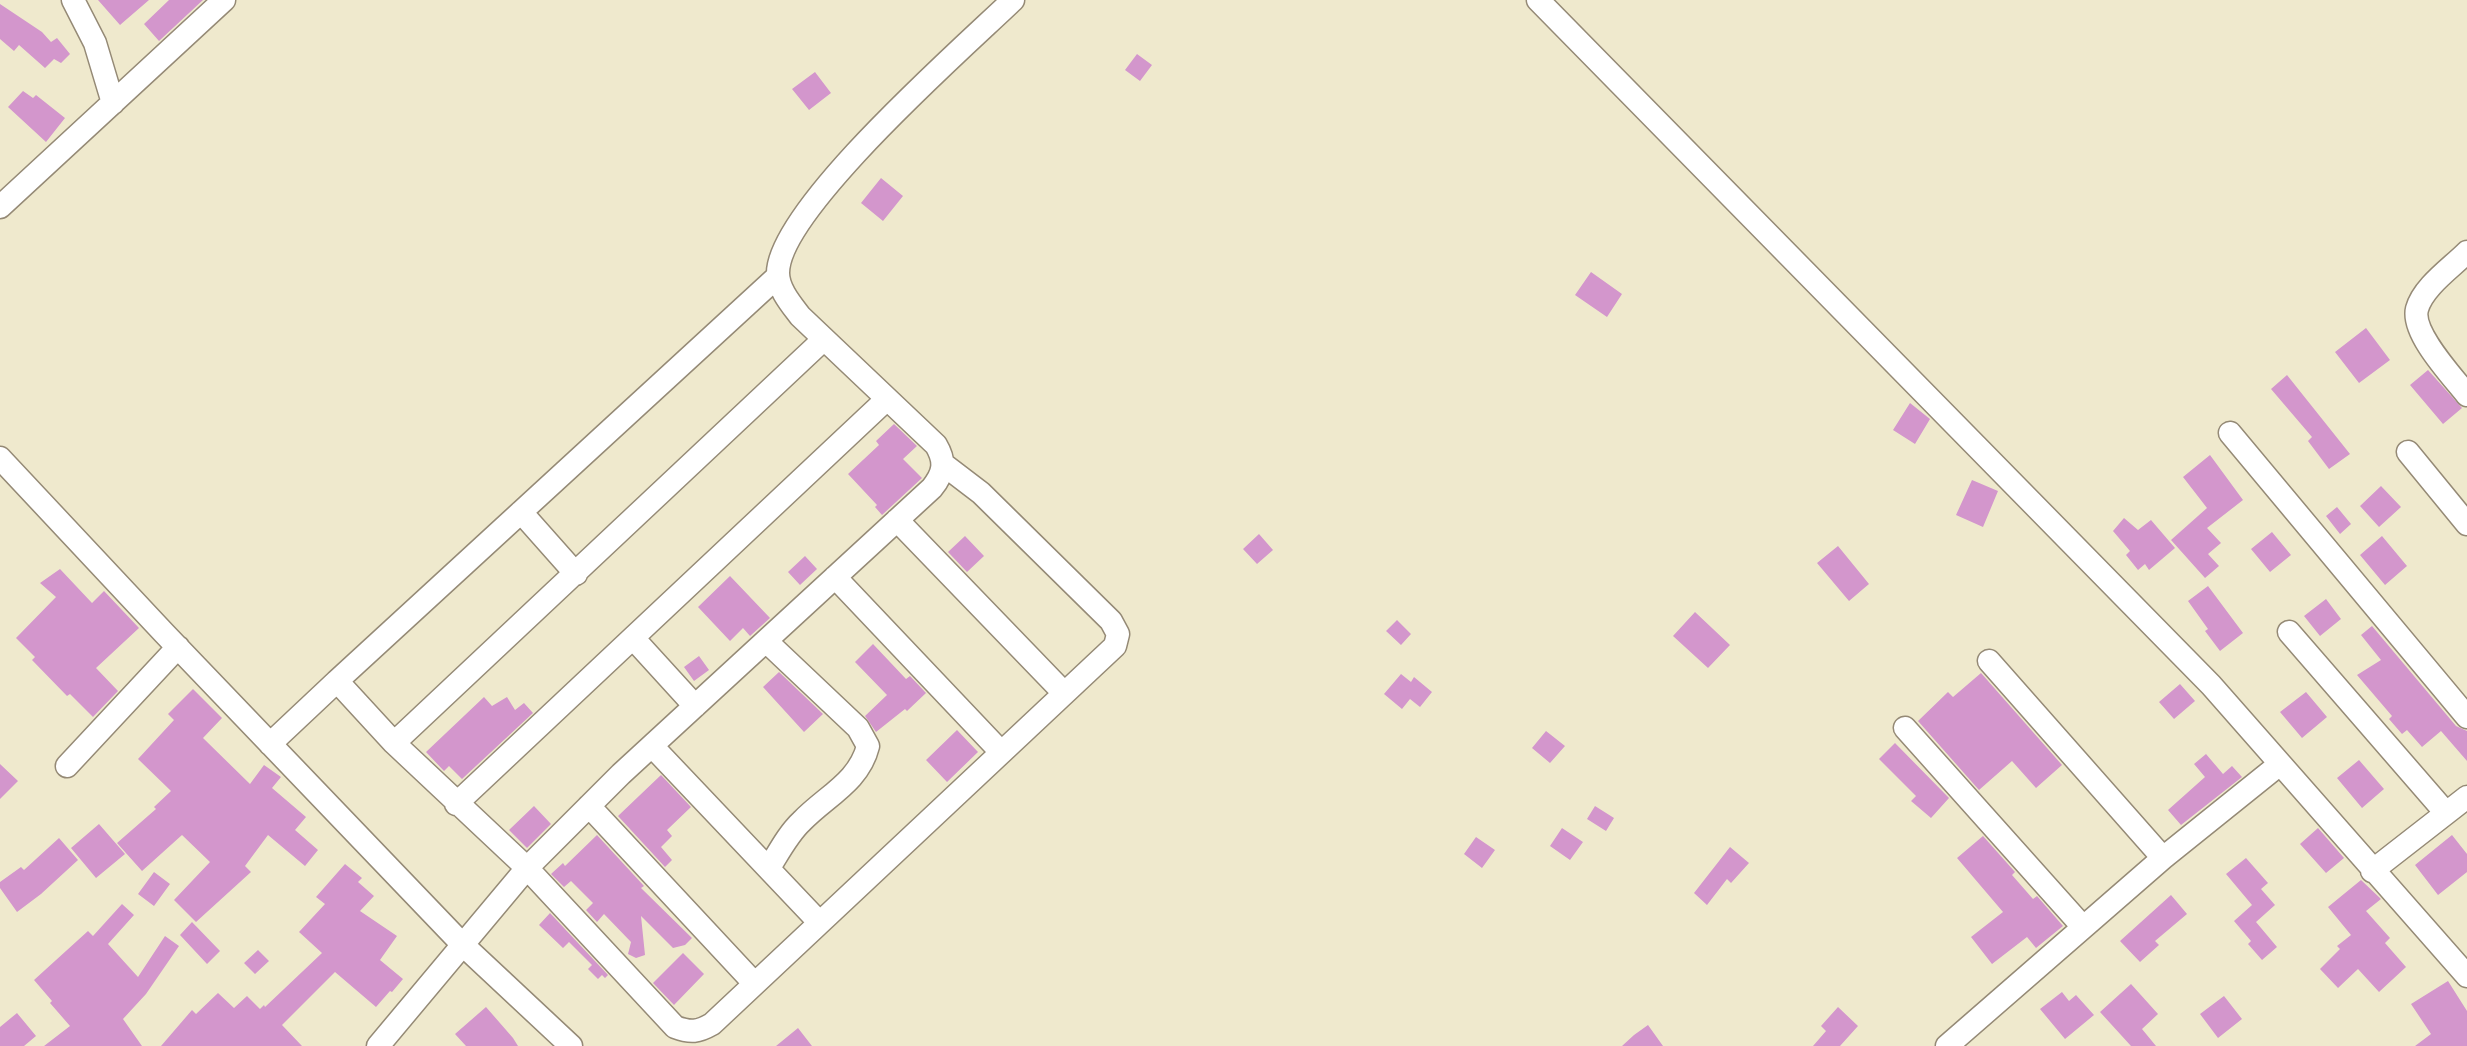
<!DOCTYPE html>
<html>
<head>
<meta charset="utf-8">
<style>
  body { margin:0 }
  canvas { display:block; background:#efe9cd }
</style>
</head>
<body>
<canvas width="2467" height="1046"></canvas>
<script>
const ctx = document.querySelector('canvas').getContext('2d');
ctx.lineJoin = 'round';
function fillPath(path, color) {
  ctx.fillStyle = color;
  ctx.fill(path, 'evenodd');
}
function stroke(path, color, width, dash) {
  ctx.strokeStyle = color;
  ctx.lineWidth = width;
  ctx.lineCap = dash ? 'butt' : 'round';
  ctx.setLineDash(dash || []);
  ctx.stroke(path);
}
fillPath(new Path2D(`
  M98 0H149L120 25Z
  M169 0H203L159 41 144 24Z
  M0 4 42 32 51 42 57 38 70 54 61 63 54 59 45 68 19 45 14 51 0 39Z
  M1137 54 1152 65 1140 81 1125 70Z
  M815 72 831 93 809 110 792 89Z
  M23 91 33 98 36 95 65 118 46 142 8 107Z
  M881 178 903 196 883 221 861 203Z
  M1591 272 1622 294 1607 317 1575 295Z
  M2366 328 2390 360 2359 383 2335 352Z
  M2428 370 2462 408 2443 424 2410 385Z
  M2287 375 2350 454 2329 469 2308 441 2312 437 2271 389Z
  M1910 403 1930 419 1915 444 1893 430Z
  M894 424 917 446 903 459 922 478 882 515 875 507 877 505 848 474 879 445 876 441Z
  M2210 455 2243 500 2207 528 2221 543 2208 554 2219 566 2205 578 2171 540 2207 508 2183 477Z
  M1972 480 1998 491 1983 527 1956 515Z
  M2381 486 2401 507 2379 527 2360 506Z
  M2337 507 2351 524 2340 534 2326 516Z
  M2124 518 2138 530 2151 520 2175 548 2149 570 2145 564 2138 570 2126 555 2130 551 2113 531Z
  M2272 532 2291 555 2270 572 2251 549Z
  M1259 534 1273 550 1257 564 1243 549Z
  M965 536 984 556 967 572 948 552Z
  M2382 536 2407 566 2385 585 2360 555Z
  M1838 546 1869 584 1849 601 1817 563Z
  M805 556 817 569 800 585 788 572Z
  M60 569 92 603 104 591 139 628 96 668 118 691 93 717 70 694 67 696 32 660 35 657 16 638 56 597 40 583Z
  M730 576 770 618 750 636 743 628 730 641 698 607Z
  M2208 586 2243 633 2220 651 2205 631 2208 629 2188 601Z
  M2326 599 2341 619 2320 636 2304 616Z
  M1695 612 1730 645 1708 668 1673 636Z
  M1397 620 1411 634 1401 645 1386 631Z
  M2372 626 2456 726 2467 731V761L2441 731 2422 747 2407 730 2402 734 2389 719 2392 716 2357 675 2381 660 2361 635Z
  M873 644 906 679 910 676 926 693 907 711 905 709 876 732 865 716 887 695 855 662Z
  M699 656 709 670 694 681 684 667Z
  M779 672 823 714 804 732 763 687Z
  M1981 673 2062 765 2036 788 2012 761 1979 790 1918 721 1948 692 1953 697Z
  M1401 674 1411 682 1414 677 1432 692 1420 707 1410 699 1402 709 1384 694Z
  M2180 684 2195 701 2174 719 2159 702Z
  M193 689 222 718 203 738 250 784 264 765 281 777 272 788 306 817 295 830 318 850 305 866 268 835 245 866 251 872 196 922 174 900 210 862 182 835 142 871 117 843 156 809 154 807 171 791 138 759 174 720 168 714Z
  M2306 692 2327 717 2302 738 2280 712Z
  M484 697 492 706 507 697 515 710 524 703 533 713 462 779 449 766 444 771 426 752Z
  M957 730 978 752 947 782 926 760Z
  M1546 731 1565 746 1550 763 1532 748Z
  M1895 743 1949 798 1931 818 1911 801 1916 796 1879 759Z
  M2206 754 2223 774 2232 766 2242 777 2181 825 2168 810 2205 777 2194 764Z
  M2359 760 2384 789 2362 808 2337 778Z
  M0 764 18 781 0 799Z
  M661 775 691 807 667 830 672 836 661 847 672 860 665 867 618 816Z
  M534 806 551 824 527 848 509 830Z
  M1595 806 1614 818 1606 831 1587 819Z
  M99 824 125 854 96 878 71 848Z
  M1562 828 1583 842 1570 860 1550 846Z
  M2318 828 2344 858 2326 873 2300 844Z
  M597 835 644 886 641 888 692 938 685 945 673 948 641 916 645 955 636 958 628 954 631 942 604 914 597 922 586 910 593 903 571 881 564 887 551 874 563 863 565 866Z
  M2452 835 2467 854V872L2438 895 2415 865Z
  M1983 836 2015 872 2012 875 2033 899 2037 896 2063 926 2036 948 2027 937 1992 964 1971 937 2003 912 1957 858Z
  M1476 837 1495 850 1482 868 1464 854Z
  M59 838 78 860 41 894 17 912 0 888V882L21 867 24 870Z
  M1730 847 1749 863 1731 883 1727 879 1707 905 1694 893Z
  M2246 858 2268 883 2261 889 2275 905 2256 922 2277 947 2262 960 2248 944 2251 941 2234 921 2252 905 2226 874Z
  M345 864 362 878 358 882 374 896 360 911 397 936 380 960 403 979 392 992 390 991 376 1007 335 972 282 1025 302 1046H161L192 1010 196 1014 218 993 234 1008 247 996 260 1009 264 1005 265 1007 322 953 299 932 325 904 316 897Z
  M154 872 170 884 154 906 138 894Z
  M2361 880 2381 899 2366 911 2390 938 2385 943 2406 967 2379 992 2358 969 2338 988 2320 969 2340 949 2337 946 2351 935 2328 907Z
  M2171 895 2187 914 2155 941 2159 945 2140 962 2120 941Z
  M122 904 134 915 108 944 138 977 165 936 179 946 146 994 123 1019 142 1046H44L70 1026 50 1003 52 1001 34 980 88 931 93 936Z
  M550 913 608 975 605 978 602 975 598 979 588 969 592 965 569 942 563 948 539 925Z
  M192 922 220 951 207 964 180 935Z
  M258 950 269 961 255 974 244 963Z
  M683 953 704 974 674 1005 653 983Z
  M2448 981 2467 1011V1046H2415L2431 1034 2411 1004Z
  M2131 984 2158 1014 2142 1029 2156 1046H2131L2100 1012Z
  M2062 992 2069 1001 2076 995 2094 1015 2065 1039 2040 1009Z
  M2224 996 2242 1019 2218 1038 2200 1014Z
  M486 1007 513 1038 518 1046H466L455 1034Z
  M1838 1007 1858 1026 1840 1046H1813L1826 1031 1821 1026Z
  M17 1013 36 1036 24 1046H0V1027Z
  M1648 1025 1663 1046H1622L1634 1035Z
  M798 1028 812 1046H776Z`), '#d396cc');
const minor = new Path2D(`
  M73 0 95 43 113 103
  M1538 0 2211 685 2467 976
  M0 207 224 0
  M2467 252C2451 268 2423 287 2417 309 2411 333 2453 377 2467 395
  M778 276 337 681 394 743 527 868 675 1027C691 1033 698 1032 712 1024L1115 646 1118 634 1111 621 981 493 943 464
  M2230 433 2467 717
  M2408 452 2467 524
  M0 458 164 633 463 945 571 1046
  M521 512 576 574
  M897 520 1064 693
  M835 577 1001 752
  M2289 632 2446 813
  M633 638 695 706
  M766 641 858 728 868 746C859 782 826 796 802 821 788 834 779 852 769 868
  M1989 661 2163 858
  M1905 728 2083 927
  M394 743 823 340
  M270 744 337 681
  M652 746 819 922
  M67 766 178 647
  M456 804 887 399
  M589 806 754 983
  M2372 871 2467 797
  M378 1046 527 868 621 774 932 488C944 473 946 462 936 445L800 316C791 304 778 289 778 273 778 210 963 48 1013 0
  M1947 1046 2163 858 2280 764`);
stroke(minor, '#958a76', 25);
stroke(minor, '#fff', 22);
</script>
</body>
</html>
